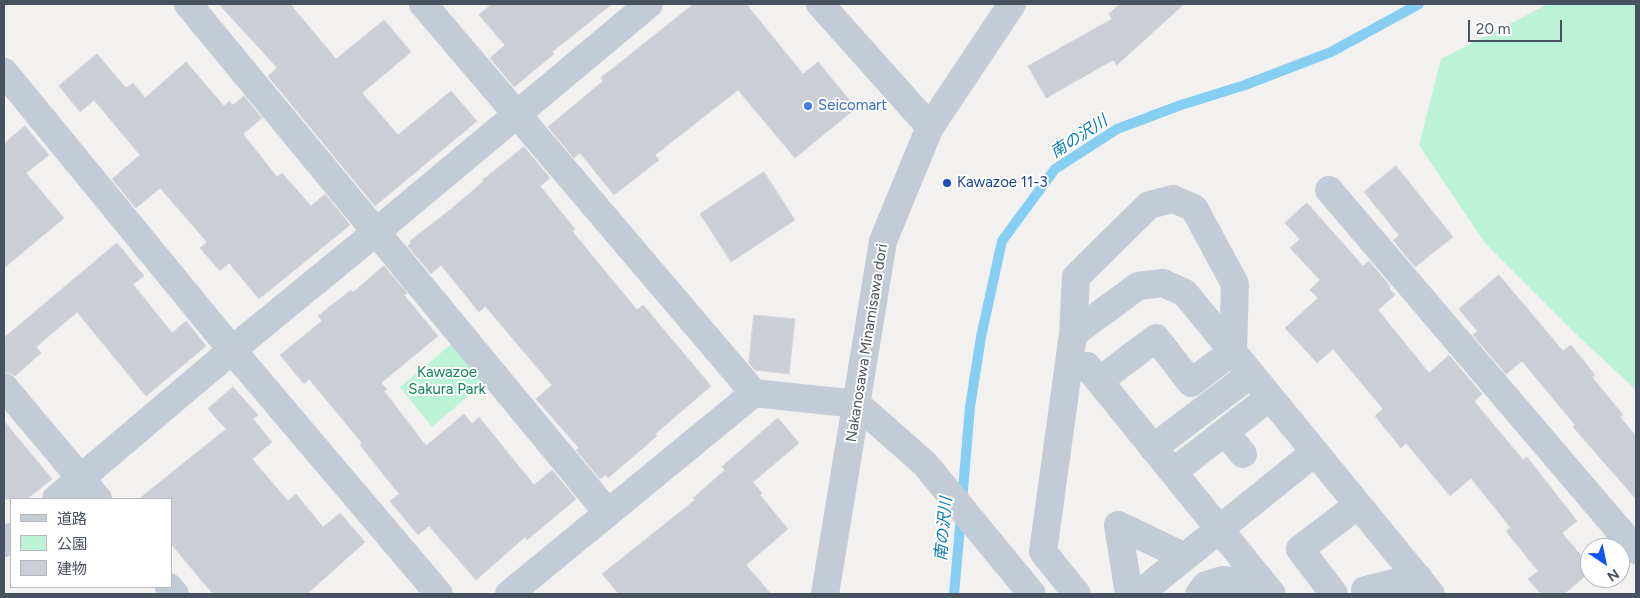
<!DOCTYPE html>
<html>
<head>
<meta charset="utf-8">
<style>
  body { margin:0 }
  #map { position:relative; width:1640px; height:598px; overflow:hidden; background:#f3f0f0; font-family:Figtree,"Noto Sans JP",sans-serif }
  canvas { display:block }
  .frame { position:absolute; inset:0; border:5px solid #47515f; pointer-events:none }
  .legend { position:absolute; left:10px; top:498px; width:162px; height:90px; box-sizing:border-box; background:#fff; border:1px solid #b5b9bf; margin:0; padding:6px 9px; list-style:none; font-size:15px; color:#47515f }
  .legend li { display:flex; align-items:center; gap:10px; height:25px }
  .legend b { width:25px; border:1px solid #b5b9bf }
  .north { position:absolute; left:1580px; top:538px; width:50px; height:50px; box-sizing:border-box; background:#fff; border:1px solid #b5b9bf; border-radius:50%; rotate:146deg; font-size:14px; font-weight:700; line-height:20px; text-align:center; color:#47515f }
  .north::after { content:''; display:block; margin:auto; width:18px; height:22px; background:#0d56f0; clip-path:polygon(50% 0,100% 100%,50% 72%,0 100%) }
  .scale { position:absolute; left:1468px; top:20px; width:94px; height:22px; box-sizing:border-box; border:2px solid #47515f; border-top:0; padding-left:6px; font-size:15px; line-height:18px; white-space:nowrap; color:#47515f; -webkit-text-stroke:4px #fff; paint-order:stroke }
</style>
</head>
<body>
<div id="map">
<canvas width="1640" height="598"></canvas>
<div class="frame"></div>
<ul class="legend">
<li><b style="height:6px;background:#c3cbd6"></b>道路</li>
<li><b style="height:14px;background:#bcf2d8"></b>公園</li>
<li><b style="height:14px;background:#ccced6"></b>建物</li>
</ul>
<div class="north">N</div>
<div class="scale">20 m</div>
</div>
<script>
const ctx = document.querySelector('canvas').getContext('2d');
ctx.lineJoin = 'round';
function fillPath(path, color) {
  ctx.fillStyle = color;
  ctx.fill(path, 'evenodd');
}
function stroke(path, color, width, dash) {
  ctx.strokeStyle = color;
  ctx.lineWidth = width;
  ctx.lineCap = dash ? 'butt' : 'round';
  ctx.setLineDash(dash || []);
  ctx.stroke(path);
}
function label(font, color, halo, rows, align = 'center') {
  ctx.font = font + ' Figtree,"Noto Sans JP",sans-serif';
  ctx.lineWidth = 4;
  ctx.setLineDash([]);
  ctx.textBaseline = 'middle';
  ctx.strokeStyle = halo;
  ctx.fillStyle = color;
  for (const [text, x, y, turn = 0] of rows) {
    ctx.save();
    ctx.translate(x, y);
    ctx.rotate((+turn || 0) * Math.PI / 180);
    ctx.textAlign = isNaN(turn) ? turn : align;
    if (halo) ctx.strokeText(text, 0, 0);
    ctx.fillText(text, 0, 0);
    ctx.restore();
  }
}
fillPath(new Path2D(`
  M1548 4H1636V390L1579 337 1485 243 1419 145 1441 59Z
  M455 341 487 380 432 427 400 387Z`), '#bcf2d8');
stroke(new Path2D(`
  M962 501 970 407 981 337 1002 241 1055 169 1117 129 1181 105 1245 85 1331 52 1419 4
  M954 594 961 516`), '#87cff2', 10);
const building = new Path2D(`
  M219 4H290L336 59 384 20 411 52 362 93 398 135 451 91 477 121 375 206 268 76 277 68Z
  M492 4H612L552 52 554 54 514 87 490 58 505 45 479 15Z
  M694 4H746L803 74 818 62 856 108 795 158 738 90 655 155 659 160 614 195 580 153 574 158 548 127 603 81 601 78Z
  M1120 4H1184L1117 65 1113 60 1046 98 1028 66 1112 19 1109 14Z
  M97 54 126 88 133 83 145 98 186 62 224 106 229 101 233 105 244 96 262 118 243 134 277 177 282 173 311 206 325 194 350 225 259 299 229 263 220 271 200 248 207 242 160 188 136 208 112 179 140 155 94 100 80 112 59 86Z
  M25 126 49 155 26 173 64 218 4 268V144Z
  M524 147 550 178 540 186 575 229 572 231 637 310 643 305 711 386 655 434 657 436 608 478 605 475 600 479 576 450 579 448 536 399 552 385 485 306 479 312 441 265 431 274 408 246 411 243 410 241 451 209 484 181 483 180Z
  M1396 166 1453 237 1415 267 1393 240 1399 235 1364 192Z
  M764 172 795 220 731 262 700 214Z
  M1307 203 1363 266 1369 261 1390 286 1389 288 1395 295 1378 310 1429 373 1449 355 1482 394 1474 401 1523 460 1527 457 1577 521 1562 533 1590 566V572L1564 594H1541L1528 579 1538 571 1506 531 1511 528 1471 478 1450 496 1406 443 1401 448 1375 416 1383 409 1333 349 1317 363 1285 328 1318 298 1310 290 1320 280 1290 248 1300 239 1285 223Z
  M117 243 144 276 133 284 172 333 186 321 206 346 146 396 77 312 36 347 41 353 15 376 10 373 4 372V338Z
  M384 266 407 293 404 295 438 336 381 383 387 389 384 391 426 446 464 414 472 424 479 417 534 485 552 470 576 499 527 540 525 537 476 580 429 526 418 535 390 501 399 494 360 445 362 443 309 379 304 384 280 355 322 321 318 316 351 290 353 292Z
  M1499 275 1563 351 1571 345 1595 375 1592 377 1623 415 1620 417 1636 436V499L1573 427 1575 425 1522 361 1506 374 1473 335 1477 331 1459 309Z
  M754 315 795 319 789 374 755 370 749 363Z
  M233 387 258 415 253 419 272 442 252 459 288 501 296 494 323 527 340 513 365 542 307 594H213L171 544V499H139L226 429 208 409Z
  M778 418 799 443 753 482 762 493 760 495 788 529 746 565 771 594H619L602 574 695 500 693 498 725 470 722 467Z
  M4 421 52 479 27 499H4Z`);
fillPath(building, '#ccced6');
stroke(building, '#d4d5dc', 1);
stroke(new Path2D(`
  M188 4 608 513
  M423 4 754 393
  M820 4 930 127
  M4 72 232 350 439 594
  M1329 190 1636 550
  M1073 334 1076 277 1149 205 1173 199 1194 208 1235 284 1233 351 1191 383 1156 338 1099 381
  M1087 366 1272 594
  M4 387 98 499
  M1225 432 1243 454
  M1153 448 1251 374
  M1173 472 1270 397
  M56 499 232 350 376 232 649 4
  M4 543 11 537
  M169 587 175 594
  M509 594 754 393 857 404 925 464 1032 594
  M825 594 883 241 930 127 1012 4
  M1077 594 1043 552 1073 334 1138 286 1163 283 1185 293 1431 594
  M1129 594 1118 525 1185 557
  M1139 594 1315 452
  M1199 594 1206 585 1222 580 1264 585
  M1334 594 1300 549 1358 505
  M1366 594 1365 590 1418 577`), '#c3cbd6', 28);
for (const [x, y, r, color] of [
  [808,106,5,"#3f7fe0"],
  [947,183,5,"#1a4fb4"]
]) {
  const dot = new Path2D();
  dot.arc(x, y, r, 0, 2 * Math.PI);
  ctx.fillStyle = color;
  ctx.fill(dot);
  stroke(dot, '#fff', 2);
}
label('15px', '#366cbe', '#fff', [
  ["Seicomart",818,106]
], 'left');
label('15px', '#164399', '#fff', [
  ["Kawazoe 11-3",957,183]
], 'left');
label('15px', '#47515f', '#fff', [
  ["Nakanosawa Minamisawa dori",867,343,-81]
]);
label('15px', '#118759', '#fff', [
  ["Kawazoe",447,373],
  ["Sakura Park",447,390]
]);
label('italic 16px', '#037cb6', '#fff', [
  ["南の沢川",1079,137,-33],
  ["南の沢川",944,529,-85]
]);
</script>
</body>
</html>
